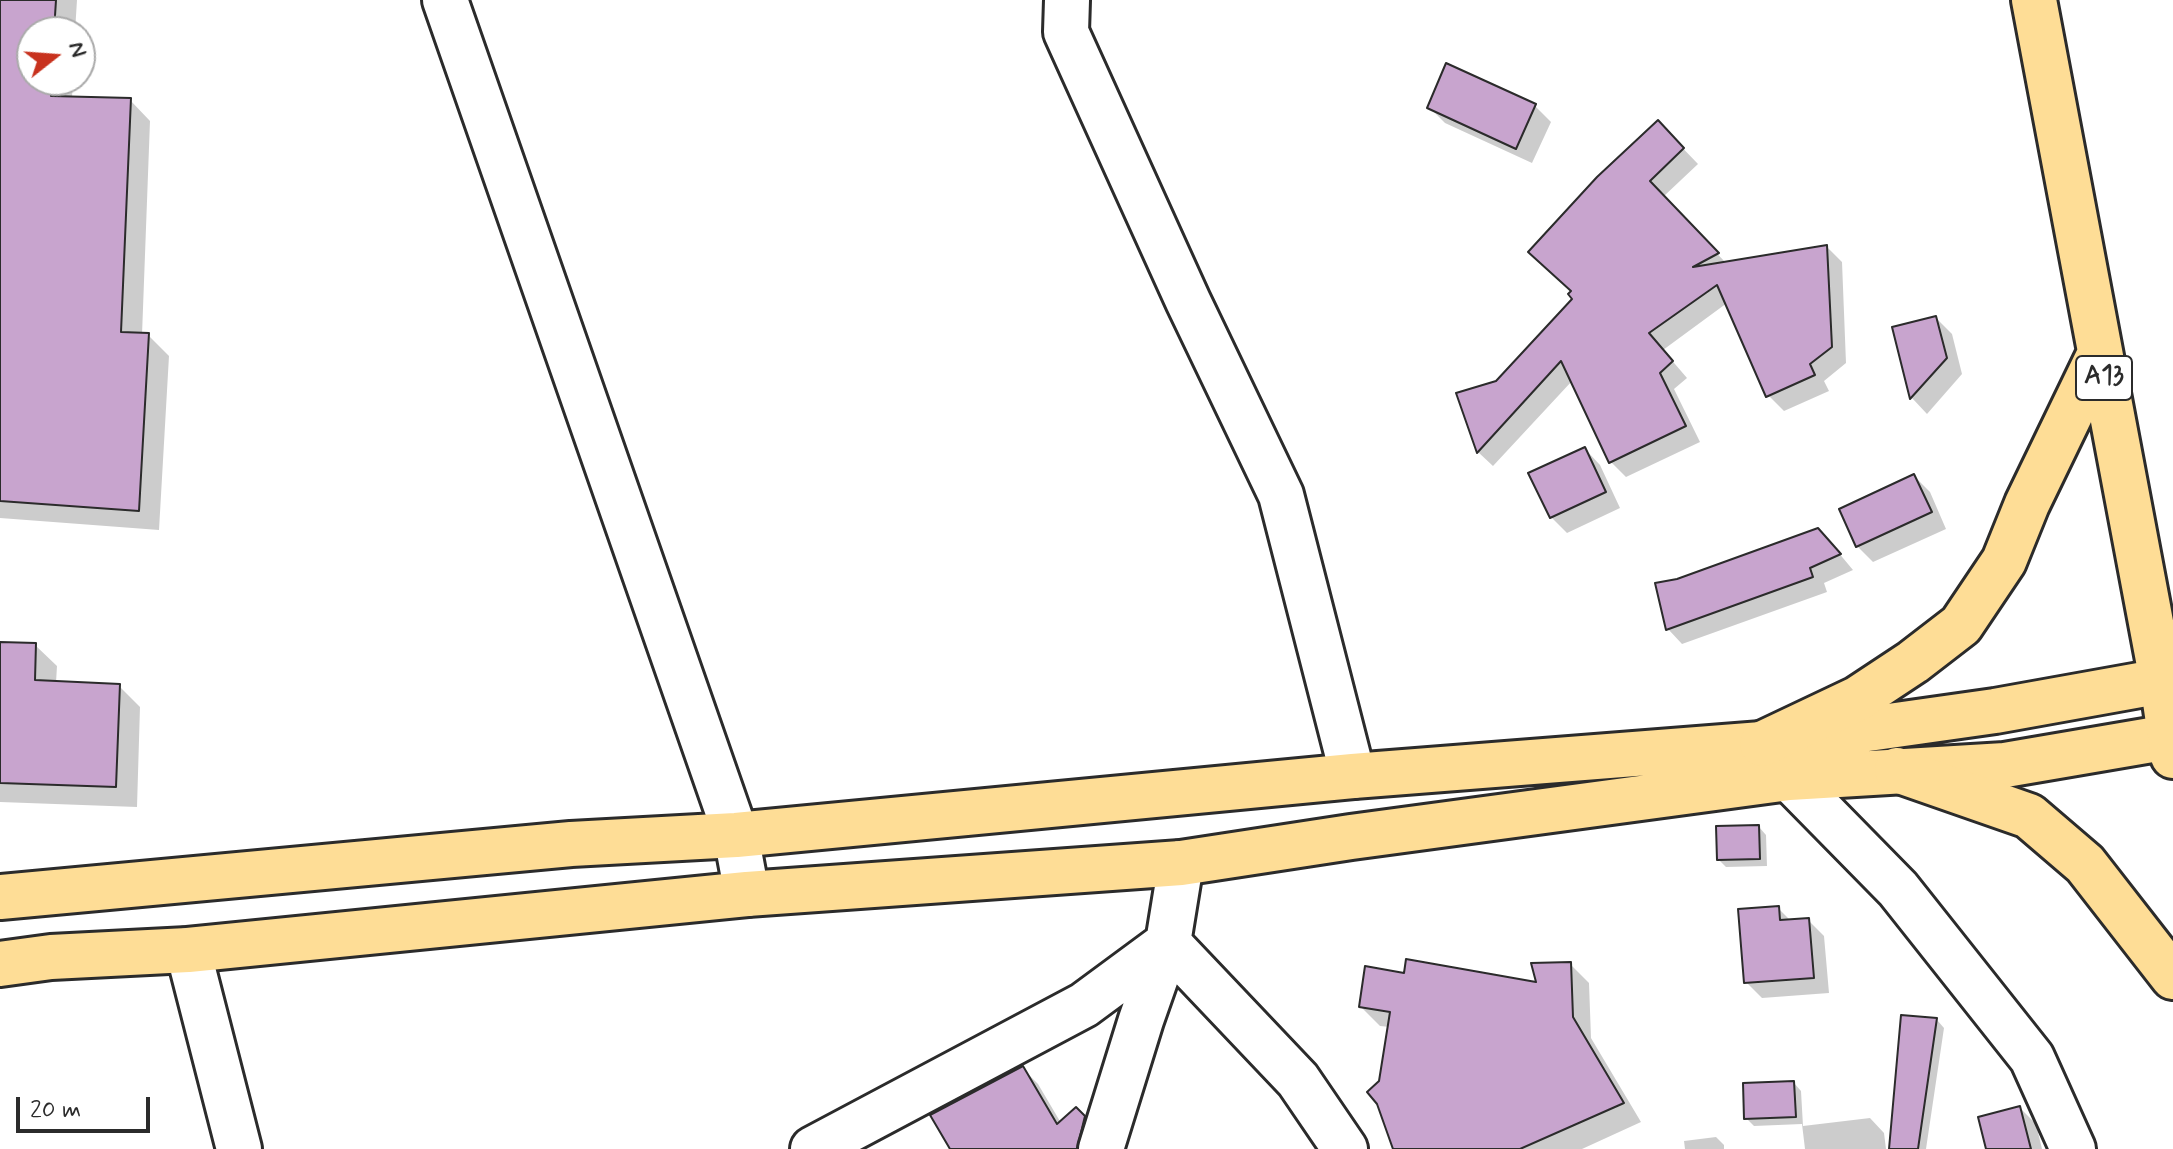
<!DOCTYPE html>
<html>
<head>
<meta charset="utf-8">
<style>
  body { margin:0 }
  #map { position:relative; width:2173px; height:1149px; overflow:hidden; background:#fff; font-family:Mynerve,sans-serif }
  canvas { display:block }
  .north { position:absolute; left:16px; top:16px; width:80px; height:80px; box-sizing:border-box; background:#fff; border:2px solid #aaa; border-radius:50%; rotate:73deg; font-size:22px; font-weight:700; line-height:32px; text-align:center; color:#2b2b2b }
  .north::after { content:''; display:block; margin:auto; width:28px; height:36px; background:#c8321e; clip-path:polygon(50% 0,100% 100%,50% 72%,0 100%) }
  .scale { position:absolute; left:16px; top:1097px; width:134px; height:36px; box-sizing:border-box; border:4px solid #2b2b2b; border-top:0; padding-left:10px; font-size:24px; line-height:28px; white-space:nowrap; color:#2b2b2b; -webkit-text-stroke:6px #fff; paint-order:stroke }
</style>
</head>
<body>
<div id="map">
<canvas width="2173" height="1149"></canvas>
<div class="north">N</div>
<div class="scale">20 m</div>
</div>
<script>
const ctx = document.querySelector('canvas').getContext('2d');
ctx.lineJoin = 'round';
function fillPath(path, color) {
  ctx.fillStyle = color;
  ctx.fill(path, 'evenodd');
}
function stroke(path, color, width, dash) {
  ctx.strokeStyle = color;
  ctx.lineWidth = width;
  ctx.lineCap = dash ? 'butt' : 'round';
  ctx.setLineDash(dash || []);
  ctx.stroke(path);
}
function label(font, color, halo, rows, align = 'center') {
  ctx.font = font + ' Mynerve,sans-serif';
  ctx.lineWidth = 6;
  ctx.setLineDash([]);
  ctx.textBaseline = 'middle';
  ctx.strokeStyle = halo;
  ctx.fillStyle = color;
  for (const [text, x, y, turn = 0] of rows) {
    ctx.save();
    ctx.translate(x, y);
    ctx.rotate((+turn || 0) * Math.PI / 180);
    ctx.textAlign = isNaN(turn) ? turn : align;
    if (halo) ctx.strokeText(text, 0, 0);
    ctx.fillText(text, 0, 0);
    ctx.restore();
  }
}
fillPath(new Path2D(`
  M0 0H77L75 32H32V80H73L72 98 130 100 150 121 142 335H148L169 356 159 530 0 518Z
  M1535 106 1551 122 1532 163 1445 123 1429 107Z
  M1673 138 1698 164 1663 197 1726 263 1827 247 1842 262 1846 363 1824 381 1829 391 1784 411 1768 395 1727 303 1663 350 1687 378 1674 389 1700 442 1626 477 1611 462 1572 381 1493 466 1478 452 1497 383 1575 299Z
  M1936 318 1952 334 1962 374 1927 414 1912 398 1894 328Z
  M1585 449 1600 465 1620 508 1567 533 1551 517Z
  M1914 476 1930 492 1946 529 1873 562 1857 546Z
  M1833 546 1853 570 1824 583 1827 592 1682 644 1668 629Z
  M0 644 35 645 57 666 56 683 119 686 140 707 137 807 0 802Z
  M1759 827 1766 835 1767 866 1726 867 1719 860Z
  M1778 908 1791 921 1808 920 1824 936 1829 993 1762 998 1746 982Z
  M1570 964 1589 983 1591 1038 1641 1122 1582 1149H1395L1381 1082 1390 1027 1380 1026 1361 1007 1406 975 1539 984Z
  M1937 1020 1944 1028 1926 1149H1891Z
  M1022 1068 1038 1084 1061 1123 1076 1110 1092 1125 1096 1149H952Z
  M1794 1083 1801 1091 1803 1126 1870 1118 1884 1133 1886 1149H1805L1802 1124 1754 1126 1746 1118Z
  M2020 1108 2036 1124 2042 1149H1988Z
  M1716 1137 1724 1145V1149H1685L1684 1141Z`), '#0003');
const building = new Path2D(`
  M0 0H56L54 32H32V80H52L51 96 131 98 121 332 149 333 139 511 0 501Z
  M1446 63 1536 104 1516 149 1427 108Z
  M1658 120 1684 148 1650 181 1719 253 1693 267 1827 245 1832 347 1810 364 1815 375 1766 397 1717 285 1649 333 1673 361 1660 373 1686 426 1609 463 1561 361 1477 453 1456 393 1496 381 1572 299 1568 294 1571 291 1528 252 1597 177Z
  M1936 316 1947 358 1910 399 1892 327Z
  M1585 447 1606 492 1550 518 1528 473Z
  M1914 474 1932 512 1856 547 1839 509Z
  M1818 528 1841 554 1810 568 1813 577 1666 630 1655 583 1677 579Z
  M0 642 36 643 35 680 120 684 116 787 0 783Z
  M1759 825 1760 859 1717 860 1716 826Z
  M1779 906 1780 920 1809 918 1814 978 1744 983 1738 909Z
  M1406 959 1536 982 1531 963 1571 962 1573 1017 1624 1103 1520 1149H1393L1377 1104 1367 1092 1379 1081 1390 1012 1359 1007 1365 966 1404 973Z
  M1901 1015 1937 1018 1918 1149H1889Z
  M1023 1066 1057 1124 1076 1107 1085 1116 1077 1149H950L930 1115Z
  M1794 1081 1796 1117 1744 1119 1743 1083Z
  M2020 1106 2031 1149H1986L1978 1117Z`);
fillPath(building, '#c8a4ce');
stroke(building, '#2b2b2b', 2);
const minor = new Path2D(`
  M445 0 736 835 747 894
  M1067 0 1066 32 1188 301 1281 495 1353 776
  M1789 778 1898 889 2032 1058 2073 1149
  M1168 943 1298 1080 1345 1149
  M188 950 239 1149
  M813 1149 1084 1005 1168 943
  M1101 1149 1141 1020 1168 943 1181 863`);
const major = new Path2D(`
  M0 897 571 844 736 835 1353 776 1762 744 1995 711 2162 681
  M0 964 51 957 188 950 747 894 1181 863 1351 837 1789 778 2005 765 2169 737`);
const highway = new Path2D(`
  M2034 0 2162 681 2173 756
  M1762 744 1857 699 1913 662 1961 625 2004 561 2027 504 2100 353
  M1897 770 2029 816 2085 864 2173 977`);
stroke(minor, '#2b2b2b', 50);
stroke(major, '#2b2b2b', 50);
stroke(highway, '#2b2b2b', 50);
stroke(minor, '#fff', 44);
stroke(major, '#fedd96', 44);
stroke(highway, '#fedd96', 44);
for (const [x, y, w] of [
  [2104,378,56]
]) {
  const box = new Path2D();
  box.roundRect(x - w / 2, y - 22, w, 44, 6);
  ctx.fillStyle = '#fff';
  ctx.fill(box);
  stroke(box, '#2b2b2b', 2);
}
label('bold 26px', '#2b2b2b', null, [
  ["A13",2104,378]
]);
</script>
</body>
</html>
